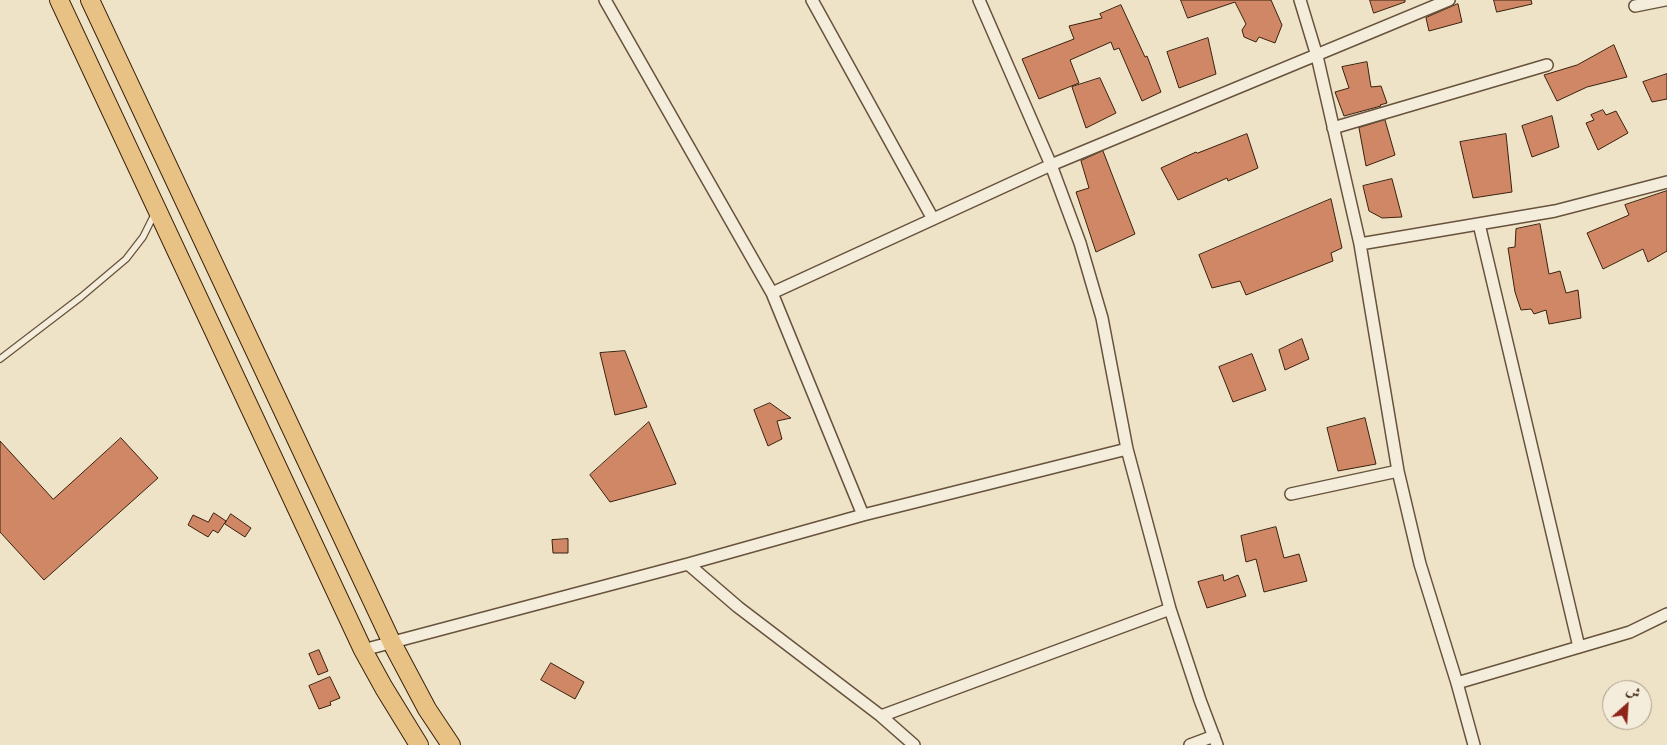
<!DOCTYPE html>
<html>
<head>
<meta charset="utf-8">
<style>
  body { margin:0 }
  #map { position:relative; width:1667px; height:745px; overflow:hidden; background:#efe3c7; font-family:"Old Standard TT",Amiri,serif }
  canvas { display:block }
  .north { position:absolute; left:1602px; top:680px; width:50px; height:50px; box-sizing:border-box; background:#f5eddb; border:1px solid #aa9b89; border-radius:50%; rotate:26deg; font-size:14px; font-weight:700; line-height:20px; text-align:center; color:#3a210d }
  .north::after { content:''; display:block; margin:auto; width:18px; height:22px; background:#8f2418; clip-path:polygon(50% 0,100% 100%,50% 72%,0 100%) }
</style>
</head>
<body>
<div id="map">
<canvas width="1667" height="745"></canvas>
<div class="north">ش</div>
</div>
<script>
const ctx = document.querySelector('canvas').getContext('2d');
ctx.lineJoin = 'round';
function fillPath(path, color) {
  ctx.fillStyle = color;
  ctx.fill(path, 'evenodd');
}
function stroke(path, color, width, dash) {
  ctx.strokeStyle = color;
  ctx.lineWidth = width;
  ctx.lineCap = dash ? 'butt' : 'round';
  ctx.setLineDash(dash || []);
  ctx.stroke(path);
}
const building = new Path2D(`
  M1181 0H1271L1282 25 1275 43 1259 37 1256 42 1244 37 1242 30 1246 24 1235 2 1188 18Z
  M1370 0H1405V2L1374 13Z
  M1494 0H1531L1532 4 1497 12Z
  M1458 4 1462 22 1429 31 1426 18Z
  M1121 5 1145 57 1147 56 1161 92 1142 101 1119 48 1114 50 1111 42 1070 60 1079 83 1039 99 1022 59 1074 39 1069 26 1102 18 1100 14Z
  M1208 38 1216 74 1179 88 1167 52Z
  M1614 45 1627 77 1587 87 1557 101 1544 75 1577 65Z
  M1367 62 1371 87 1381 86 1387 103 1380 105 1381 106 1344 116 1335 92 1349 88 1342 67Z
  M1667 74V99L1652 102 1643 82Z
  M1100 78 1116 113 1086 128 1072 87Z
  M1603 110 1606 115 1616 111 1628 133 1598 150 1586 123 1594 120 1591 115Z
  M1552 116 1559 147 1532 157 1522 126Z
  M1385 120 1395 155 1366 166 1359 128Z
  M1247 134 1258 168 1228 181 1227 178 1178 200 1161 168 1196 152 1197 153Z
  M1506 134 1512 192 1473 198 1460 142Z
  M1103 151 1135 234 1096 252 1076 192 1089 188 1081 161Z
  M1392 179 1402 217 1382 218 1369 211 1363 186Z
  M1667 191V251L1648 262 1643 249 1603 269 1587 233 1629 215 1625 205Z
  M1331 199 1342 248 1331 253 1333 261 1246 295 1240 281 1212 288 1199 255Z
  M1540 224 1549 274 1560 271 1566 293 1578 290 1581 318 1549 324 1546 310 1534 314 1531 309 1521 310 1515 292 1508 248 1515 247 1516 229Z
  M1302 339 1309 359 1285 370 1279 350Z
  M625 351 647 407 615 415 600 353Z
  M1252 354 1266 390 1233 402 1219 367Z
  M770 403 791 418 777 421 782 439 768 446 754 410Z
  M1365 418 1376 464 1338 471 1327 428Z
  M649 422 676 484 610 502 590 475Z
  M121 438 158 478 44 580 0 532V441L53 499Z
  M214 513 226 521 218 533 213 530 208 537 188 525 193 515 208 522Z
  M231 514 251 528 245 537 225 524Z
  M1276 527 1284 558 1299 554 1307 581 1264 592 1256 559 1246 562 1241 536Z
  M568 539V553H553L552 540Z
  M1223 575 1224 581 1238 575 1246 596 1207 608 1198 582Z
  M319 650 328 671 318 675 309 654Z
  M551 663 584 682 575 699 541 680Z
  M330 677 340 698 330 702 331 705 319 709 309 686Z`);
fillPath(building, '#cf8766');
stroke(building, '#3a210d', 1);
const lane = new Path2D(`
  M0 359 81 297 126 259 143 237 155 213`);
const street = new Path2D(`
  M605 0 772 293 863 515
  M812 0 933 219
  M979 0 1051 165 1080 243 1102 318 1127 449 1170 609 1200 700 1217 745
  M1300 0 1317 56 1360 244 1398 471 1420 564 1457 683 1474 745
  M1635 6 1665 0
  M1333 128 1547 65
  M1479 224 1579 647
  M1360 244 1555 211 1667 182
  M772 293 1051 165 1449 0
  M1291 494 1398 471
  M688 564 738 607 881 716 914 745
  M363 650 688 564 863 515 1127 449
  M1457 683 1630 632 1667 614
  M881 716 1170 609
  M1190 745 1214 736`);
const primary = new Path2D(`
  M59 0 363 650 384 688 419 745
  M90 0 392 643 427 709 451 745`);
stroke(lane, '#67523c', 8);
stroke(street, '#67523c', 14);
stroke(primary, '#3a210d', 20);
stroke(lane, '#f5eddb', 5.5);
stroke(street, '#f5eddb', 11);
stroke(primary, '#e8c284', 18);
</script>
</body>
</html>
